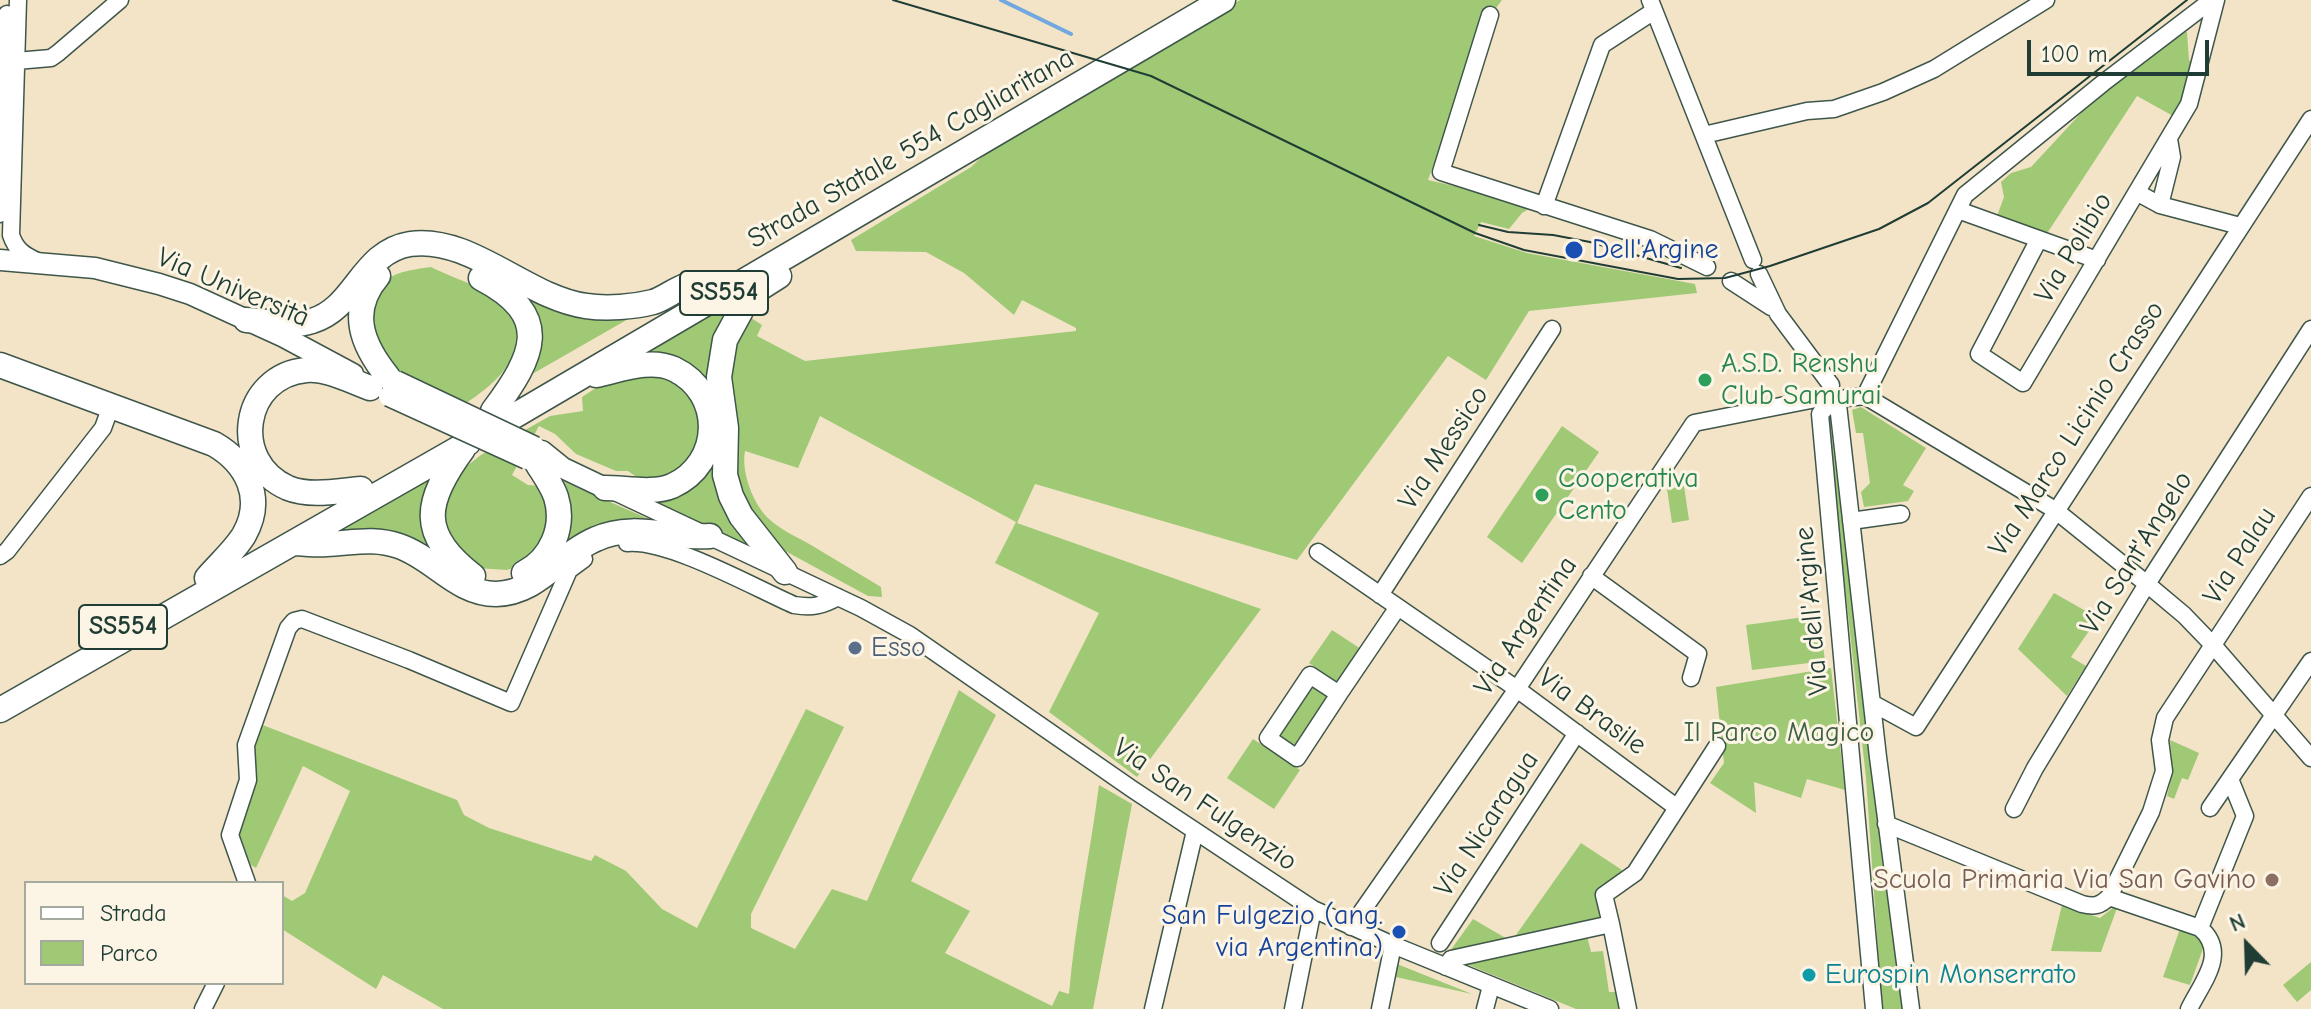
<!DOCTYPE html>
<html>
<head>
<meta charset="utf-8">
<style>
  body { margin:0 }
  #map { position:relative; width:2311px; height:1009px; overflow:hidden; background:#f3e4c8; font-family:"Comic Neue",sans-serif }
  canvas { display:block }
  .legend { position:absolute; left:24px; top:881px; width:260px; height:104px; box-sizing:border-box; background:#fcf5e5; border:2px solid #a4ab9e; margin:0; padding:10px 14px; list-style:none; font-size:24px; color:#1f3d34 }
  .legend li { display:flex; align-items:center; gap:16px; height:40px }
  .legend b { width:40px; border:2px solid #a4ab9e }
  .north { position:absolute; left:2207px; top:905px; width:80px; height:80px; -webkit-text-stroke:6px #fcf5e5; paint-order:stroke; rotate:337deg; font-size:22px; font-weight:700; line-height:32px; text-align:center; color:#1f3d34 }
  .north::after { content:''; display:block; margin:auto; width:28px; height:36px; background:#1f3d34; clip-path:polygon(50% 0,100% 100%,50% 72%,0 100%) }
  .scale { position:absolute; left:2027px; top:40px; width:182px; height:36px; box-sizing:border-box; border:4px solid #1f3d34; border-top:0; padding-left:10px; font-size:24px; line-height:28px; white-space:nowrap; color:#1f3d34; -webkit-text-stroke:6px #fcf5e5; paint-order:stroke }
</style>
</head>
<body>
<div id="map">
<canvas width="2311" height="1009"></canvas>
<ul class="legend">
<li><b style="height:10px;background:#fff"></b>Strada</li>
<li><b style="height:22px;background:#9fc975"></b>Parco</li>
</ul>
<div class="north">N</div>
<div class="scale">100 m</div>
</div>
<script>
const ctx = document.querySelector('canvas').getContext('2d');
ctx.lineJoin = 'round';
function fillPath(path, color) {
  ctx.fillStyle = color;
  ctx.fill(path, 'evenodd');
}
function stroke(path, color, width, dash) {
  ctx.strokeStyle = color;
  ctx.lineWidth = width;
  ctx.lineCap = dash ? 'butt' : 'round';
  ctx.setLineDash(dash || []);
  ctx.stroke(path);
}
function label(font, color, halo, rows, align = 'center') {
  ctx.font = font + ' "Comic Neue",sans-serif';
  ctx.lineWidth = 6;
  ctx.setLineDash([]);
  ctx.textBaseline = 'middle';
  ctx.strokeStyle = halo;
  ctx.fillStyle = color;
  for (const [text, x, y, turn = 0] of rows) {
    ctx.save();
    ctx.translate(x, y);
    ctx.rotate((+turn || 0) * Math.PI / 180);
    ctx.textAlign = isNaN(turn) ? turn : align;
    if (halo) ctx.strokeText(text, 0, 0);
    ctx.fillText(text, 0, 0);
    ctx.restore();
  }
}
fillPath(new Path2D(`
  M1240 0H1502L1496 8 1485 10 1437 165 1433 166 1428 180 1503 197 1532 207 1522 213 1509 229 1481 222 1474 236 1527 253 1695 284 1697 293 1529 311 1486 380 1448 356 1297 560 1035 484 1017 523 1261 609 1137 777 1049 712 1099 613 995 563 1016 522 820 416 798 468 745 451C741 472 753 504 769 519 781 530 797 537 811 545 834 559 858 573 881 587L882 597 868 596 776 546 739 504 726 380 745 314 762 325 757 336 805 361 1076 331V328L1022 300 1014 315 964 273 926 252 856 251 851 240 971 167 995 145Z
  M2187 32 2189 60 2194 64 2184 101 2175 117 2137 96 2046 235 1997 216 2004 197 2001 182 2011 173 2031 167 2082 112 2178 33Z
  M431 267C448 276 485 288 499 299 510 307 514 319 516 331 518 366 491 386 465 404L400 373 383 358 367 314C385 275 388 273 431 267Z
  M518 288 628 314 630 318 527 377Z
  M743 293 711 385 643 356 648 348Z
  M649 368 687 386 688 397H695L703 439 676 477 642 481 628 471H616L576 454 555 434 539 426 512 475 528 485 541 486 551 521 528 563 507 570 476 568 442 527 444 500 463 469 481 455 550 416 583 411 582 397 605 382Z
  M1861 407 1926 448 1903 485 1914 491 1908 501 1864 507 1861 492 1870 483 1863 433H1856L1852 410Z
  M1826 414H1829L1894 932 1905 1009H1882L1866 778Z
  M1562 426 1599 452 1522 563 1487 537Z
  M716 449 746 537 750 547 657 503V497Z
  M431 476 440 558 328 535Z
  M551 476 667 527 566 549Z
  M1684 486 1689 520 1672 523 1667 489Z
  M2054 593 2098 618 2071 657 2086 666 2067 696 2018 649Z
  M1819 615 1825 661 1752 670 1746 625Z
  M1332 630 1361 649 1339 683 1309 663Z
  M1831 668 1845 790 1807 779 1801 798 1754 782 1756 813 1710 783 1724 763 1716 687Z
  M1315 684 1331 695 1294 749 1278 737Z
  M959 690 996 715 911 881 970 911 945 953 1052 1006 1059 991 1069 994C1075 923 1090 855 1099 785L1132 804 1093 1009H443L383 975 376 989 282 929V895L292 901 305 893 350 791 303 766 256 868 251 865 238 836 255 784 253 752 260 724 457 800 464 815 489 828 591 861 595 855 626 871 662 909 697 928 806 709 844 727 751 914V928L795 949 832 889 867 901Z
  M1253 739 1300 770 1274 809 1227 778Z
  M2170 740 2199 753 2188 780 2182 778 2174 799 2167 796 2173 771Z
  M1581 843 1622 870 1605 904 1609 919 1511 942Z
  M2062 905 2100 918 2114 907 2117 908 2101 952 2051 951Z
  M1473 919 1509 940 1450 951Z
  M2181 926 2205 943 2190 985 2163 977Z
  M1587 936 1591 952 1603 951 1609 992H1622L1624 1009H1576L1459 961Z
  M2311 962V990L2297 1002 2283 985Z
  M1397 964 1472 994 1396 977Z`), '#9fc975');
stroke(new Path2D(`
  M1001 0 1071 34`), '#71a8df', 4);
const minor = new Path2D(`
  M18 0 11 235C16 250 24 255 37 261
  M1650 0 1753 260
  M1490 15 1441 172 1650 239 1707 267
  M16 61 51 58 58 53 120 0
  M1704 135 1807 111 1834 109 1883 92 1934 69 2046 0
  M2138 193 2160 205 2240 226
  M2160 205 2172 157 2169 139
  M1544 206 1602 45 1654 11
  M1958 210 2097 260
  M0 214 7 14
  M2039 239 1979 354 2023 383 2189 104 2216 0
  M1759 274 1778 314 1831 385
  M1731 281 1771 307
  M1865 396 1965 195 2103 83 2212 0
  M1846 398 1865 396 2055 510 2147 584 2184 615 2213 645 2311 758
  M1830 403 1820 414 1874 1009
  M1838 405 1878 757 1911 1009
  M617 493 861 608 910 635 1132 789 1313 909 1393 945 1550 1009
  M1851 521 1901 514
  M627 543C668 539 753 587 794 605 812 608 822 606 838 597
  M1318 552 1517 689 1676 807
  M0 556 7 551 103 428 111 406
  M1591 576 1698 654 1691 678
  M1380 595 1552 329
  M1310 675 1339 694 1297 758 1268 738Z
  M1339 694 1398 607
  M1872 703 1916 727 2311 119
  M2210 808 2230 779
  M2014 809 2035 768 2147 584 2311 329
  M1886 824 2082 904C2094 907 2100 906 2109 897L2151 812 2164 771 2160 740 2165 718 2311 496
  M247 883 230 835 248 780 246 745 288 628 294 621 302 619 409 660 511 703 569 570 584 559
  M2109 897 2200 928C2229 953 2202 982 2189 1009
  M1611 924 1604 895 1635 873 1717 746
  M1351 927 1517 689 1694 423 1826 397
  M2200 928 2245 816 2230 779 2311 661
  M1440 943 1577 733
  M1446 967 1451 959 1611 924 1628 1009
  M203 1009 216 983
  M1153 1009 1195 831
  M1293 1009 1313 909
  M1380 1009 1393 945
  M1485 1009 1491 986`);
const major = new Path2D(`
  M0 260 95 268 159 284 190 294 284 337 353 374
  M542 451 563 468 605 488`);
const highway = new Path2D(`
  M378 276C348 311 362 345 388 377
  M779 276 757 290 743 307 725 340 719 377 726 428 725 475 731 496 741 516 785 572
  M481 278C554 316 534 356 493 411
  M246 320C268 321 291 328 312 321 356 308 361 252 410 244 470 235 527 298 586 306 607 309 633 307 653 302 666 298 679 286 692 284 697 283 705 286 710 286
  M0 365 214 444C247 463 265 498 244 535 235 550 219 564 207 578
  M596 375C620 370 650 358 674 369 724 393 723 463 672 486 653 494 626 488 605 488
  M504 422 1223 0
  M463 449C424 502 418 534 473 576
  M361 489C338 491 310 497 288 488 229 462 242 376 306 370 327 368 351 381 370 388
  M296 543C306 544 317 545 327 544 352 543 374 537 399 546 434 558 457 594 496 594 539 593 560 554 596 539 634 522 671 539 710 536
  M524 573C552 559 565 526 556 497 552 485 543 473 537 463
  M0 710 468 443`);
stroke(minor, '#3f564a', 19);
stroke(major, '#3f564a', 23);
stroke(highway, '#3f564a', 27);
stroke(minor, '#fff', 16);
stroke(major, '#fff', 20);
stroke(highway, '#fff', 24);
stroke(new Path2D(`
  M893 0 1151 76 1475 233 1524 250 1678 279 1725 278 1770 266 1879 229 1928 203 2187 0
  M1479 225 1508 232 1553 235 1590 242 1681 268`), '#1f3d34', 2);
const majorBridge = new Path2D(`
  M396 381 535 447
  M389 396 527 459`);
stroke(majorBridge, '#3f564a', 23, []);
stroke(majorBridge, '#fff', 20);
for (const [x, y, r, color] of [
  [1574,250,10,"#1a4fb4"],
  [1705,380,8,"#2e9e5b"],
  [1542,495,8,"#2e9e5b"],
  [855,648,8,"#5c6f8a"],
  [2272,880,8,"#8d6e63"],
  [1399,932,8,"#1a4fb4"],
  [1809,975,8,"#0f9aa8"]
]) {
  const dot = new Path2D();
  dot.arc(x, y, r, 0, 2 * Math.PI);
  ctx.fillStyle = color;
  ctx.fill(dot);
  stroke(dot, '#fcf5e5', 3);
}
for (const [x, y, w] of [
  [724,293,88],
  [123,627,88]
]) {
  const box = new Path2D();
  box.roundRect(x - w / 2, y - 22, w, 44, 6);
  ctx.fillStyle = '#fcf5e5';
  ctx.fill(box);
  stroke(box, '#1f3d34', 2);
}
label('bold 26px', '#1f3d34', null, [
  ["SS554",724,293],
  ["SS554",123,627]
]);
label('28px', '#1f3d34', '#fcf5e5', [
  ["Strada Statale 554 Cagliaritana",911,149,-30],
  ["Via Polibio",2074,248,-59],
  ["Via Università",233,288,23],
  ["Via Marco Licinio Crasso",2077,429,-57],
  ["Via Messico",1444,448,-57],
  ["Via Sant'Angelo",2137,553,-58],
  ["Via Palau",2240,556,-57],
  ["Via dell'Argine",1812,611,-95],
  ["Via Argentina",1526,626,-56],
  ["Via Brasile",1592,712,36],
  ["Via San Fulgenzio",1205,805,34],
  ["Via Nicaragua",1487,824,-57]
]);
label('28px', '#164399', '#fcf5e5', [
  ["Dell'Argine",1592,250],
  ["San Fulgezio (ang.",1383,916,"right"],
  ["via Argentina)",1383,948,"right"]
], 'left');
label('28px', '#27864d', '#fcf5e5', [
  ["A.S.D. Renshu",1721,364],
  ["Club Samurai",1721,396],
  ["Cooperativa",1558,479],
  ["Cento",1558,511]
], 'left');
label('28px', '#4e5e75', '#fcf5e5', [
  ["Esso",871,648]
], 'left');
label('28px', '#3f6044', '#fcf5e5', [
  ["Il Parco Magico",1779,733]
]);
label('28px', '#785e54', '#fcf5e5', [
  ["Scuola Primaria Via San Gavino",2256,880]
], 'right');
label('28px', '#0d838f', '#fcf5e5', [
  ["Eurospin Monserrato",1825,975]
], 'left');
</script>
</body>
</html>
